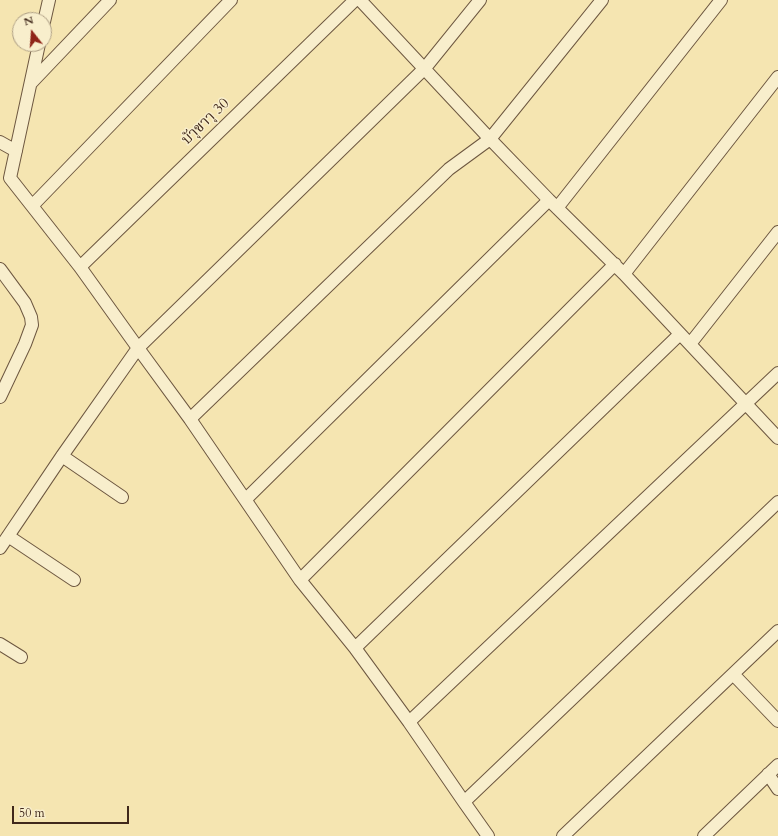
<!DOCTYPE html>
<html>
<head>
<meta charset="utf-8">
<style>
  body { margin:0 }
  #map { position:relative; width:778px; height:836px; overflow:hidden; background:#f5e5b1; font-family:Cardo,serif }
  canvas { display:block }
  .north { position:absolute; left:12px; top:12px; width:40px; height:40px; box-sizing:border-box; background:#f8eecc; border:1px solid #ae9f85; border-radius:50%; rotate:343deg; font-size:11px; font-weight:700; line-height:16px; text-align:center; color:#40281b }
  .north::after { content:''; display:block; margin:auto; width:14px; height:18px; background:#8f2418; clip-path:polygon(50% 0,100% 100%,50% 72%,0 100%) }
  .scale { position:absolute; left:12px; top:806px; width:117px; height:18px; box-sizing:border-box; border:2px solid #40281b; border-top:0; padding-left:5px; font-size:12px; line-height:14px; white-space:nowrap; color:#40281b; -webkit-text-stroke:3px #f8eecc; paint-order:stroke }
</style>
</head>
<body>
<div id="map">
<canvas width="778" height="836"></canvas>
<div class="north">N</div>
<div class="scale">50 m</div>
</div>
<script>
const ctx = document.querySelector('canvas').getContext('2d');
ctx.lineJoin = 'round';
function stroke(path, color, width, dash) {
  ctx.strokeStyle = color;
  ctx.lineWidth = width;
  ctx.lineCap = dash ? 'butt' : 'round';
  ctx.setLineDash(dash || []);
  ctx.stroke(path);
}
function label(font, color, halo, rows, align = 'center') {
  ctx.font = font + ' Cardo,"Noto Serif Thai",serif';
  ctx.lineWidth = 3;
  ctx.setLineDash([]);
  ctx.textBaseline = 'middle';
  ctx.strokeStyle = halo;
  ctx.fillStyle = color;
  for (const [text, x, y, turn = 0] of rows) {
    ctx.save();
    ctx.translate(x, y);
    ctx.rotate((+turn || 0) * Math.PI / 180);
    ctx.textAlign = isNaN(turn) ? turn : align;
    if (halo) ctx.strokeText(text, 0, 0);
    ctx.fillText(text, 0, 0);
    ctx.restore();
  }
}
const minor = new Path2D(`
  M360 0 490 139 549 200 624 274 778 438
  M44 22 49 0
  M39 44 10 178 80 267 138 348 190 419 300 580 355 648 409 722 464 802 488 836
  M31 83 110 0
  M0 142 16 151
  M32 206 231 0
  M557 208 721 0
  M80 267 355 0
  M0 269 25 303 31 317 32 325 25 344 0 397
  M624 274 778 77
  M690 344 778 232
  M190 419 449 169 490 139 602 0
  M62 456 122 497
  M246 499 549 200
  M8 536 74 580
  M0 548 62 456 138 348 425 68 480 0
  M300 580 615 264
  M0 644 21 657
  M355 648 680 334
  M733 674 778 721
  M409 722 778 373
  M768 774 778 789
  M464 802 778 502
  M563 836 778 631
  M704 836 778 765`);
stroke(minor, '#6d5740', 14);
stroke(minor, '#f8eecc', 12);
label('15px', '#40281b', '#f8eecc', [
  ["บัาุขาาุ 30",206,122,-44]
]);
</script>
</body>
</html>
